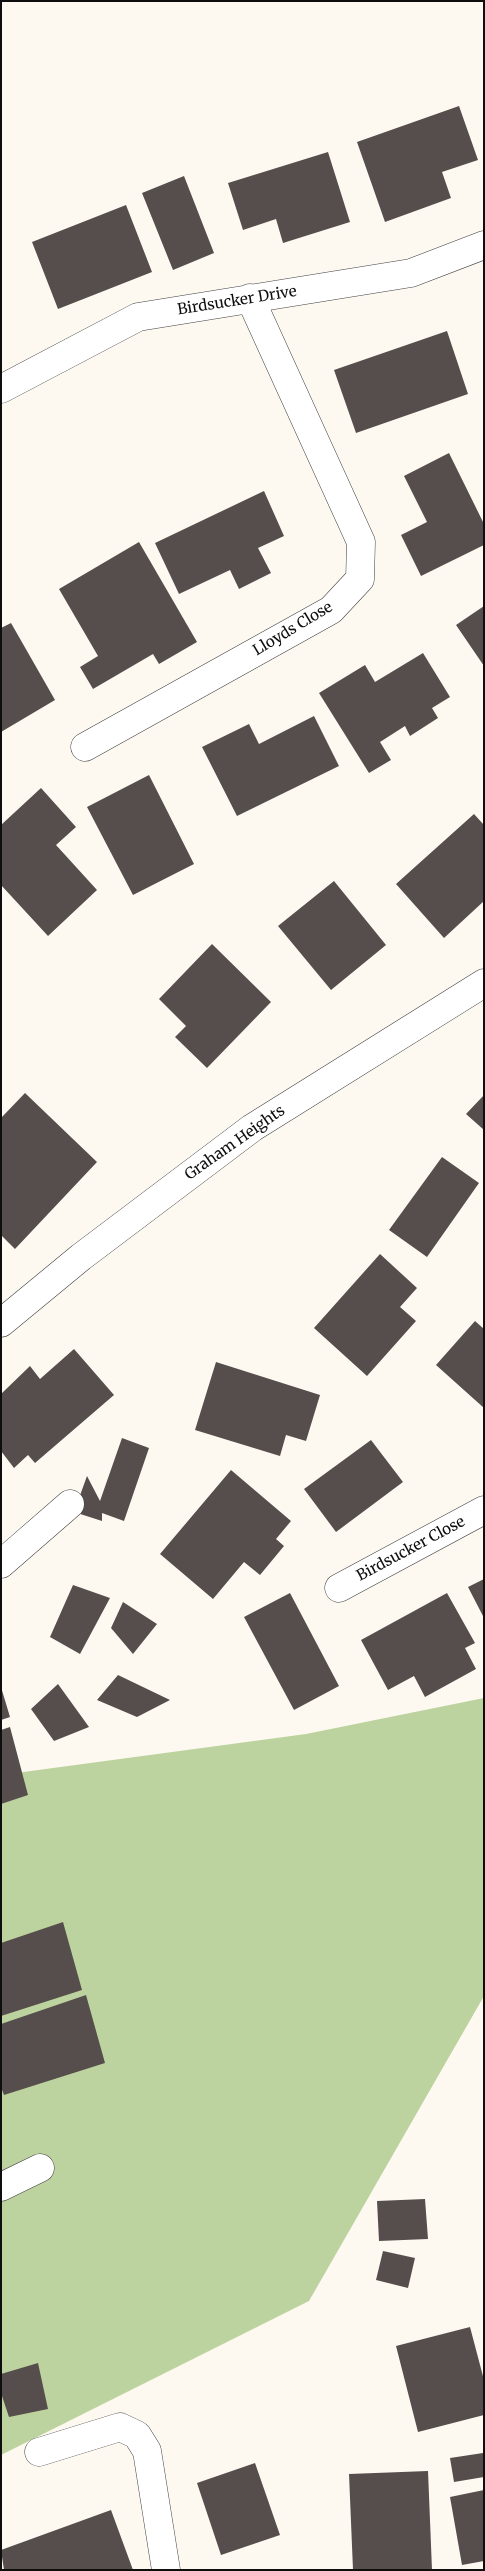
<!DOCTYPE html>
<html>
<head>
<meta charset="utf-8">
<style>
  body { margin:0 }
  #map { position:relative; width:485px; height:2571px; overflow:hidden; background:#fdf9f1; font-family:Merriweather,serif }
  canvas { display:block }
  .frame { position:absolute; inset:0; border:2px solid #0e0e0e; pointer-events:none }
</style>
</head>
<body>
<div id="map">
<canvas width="485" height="2571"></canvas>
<div class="frame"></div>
</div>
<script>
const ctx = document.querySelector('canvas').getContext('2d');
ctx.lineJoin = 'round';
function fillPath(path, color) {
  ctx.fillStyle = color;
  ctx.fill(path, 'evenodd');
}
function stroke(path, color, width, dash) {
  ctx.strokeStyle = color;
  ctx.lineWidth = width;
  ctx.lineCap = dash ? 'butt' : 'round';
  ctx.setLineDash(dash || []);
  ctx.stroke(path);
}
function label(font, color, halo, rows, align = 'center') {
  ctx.font = font + ' Merriweather,serif';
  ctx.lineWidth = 5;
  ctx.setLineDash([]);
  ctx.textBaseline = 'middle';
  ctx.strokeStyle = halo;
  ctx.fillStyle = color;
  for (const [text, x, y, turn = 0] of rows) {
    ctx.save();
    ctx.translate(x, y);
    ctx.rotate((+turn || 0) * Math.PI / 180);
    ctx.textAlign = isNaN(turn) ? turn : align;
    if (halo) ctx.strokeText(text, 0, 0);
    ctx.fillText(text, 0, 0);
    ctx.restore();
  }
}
fillPath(new Path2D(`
  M484 1698V1996L309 2301 1 2455V1775L306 1734Z`), '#bdd39f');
fillPath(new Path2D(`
  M459 106 478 160 442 172 451 198 385 222 357 142Z
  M328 152 350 222 283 243 276 219 243 230 228 183Z
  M184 176 214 253 173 270 142 193Z
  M126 205 152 272 58 309 32 242Z
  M447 331 468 394 356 433 334 370Z
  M449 453 484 524V545L421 576 401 535 427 522 404 476Z
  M264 491 284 536 258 548 271 573 239 589 230 570 179 594 155 543Z
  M139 542 197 642 159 664 153 654 93 689 80 667 98 656 59 589Z
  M484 606V666L456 625Z
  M11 623 55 700 1 732V628Z
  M423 653 450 697 432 708 438 718 410 736 405 726 380 742 391 760 369 773 319 693 365 665 375 682Z
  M314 716 339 766 237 816 202 747 249 724 259 744Z
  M149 775 194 864 133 895 87 807Z
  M41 788 76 827 56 845 97 890 48 936 1 885V825Z
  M474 814 484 825V901L444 938 396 884Z
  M334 881 386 945 331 990 278 926Z
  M212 944 271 1002 207 1068 175 1037 186 1026 159 999Z
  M25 1093 97 1162 15 1249 1 1235V1118Z
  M484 1095V1130L466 1114Z
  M442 1157 479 1183 427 1257 389 1230Z
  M380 1254 417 1288 400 1307 416 1321 367 1376 314 1328Z
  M475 1321 484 1329V1408L436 1365Z
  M74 1349 114 1395 35 1463 28 1455 14 1468 1 1451V1394L30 1366 40 1379Z
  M216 1362 320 1395 306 1441 286 1435 280 1456 195 1430Z
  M122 1438 149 1448 124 1521 102 1513V1521L74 1512 87 1476 100 1501Z
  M371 1440 403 1482 336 1532 304 1489Z
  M231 1470 291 1521 276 1539 284 1546 260 1575 244 1562 213 1599 160 1554Z
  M484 1579V1618L468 1587Z
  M73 1585 110 1598 80 1654 50 1637Z
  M290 1593 339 1686 294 1710 244 1617Z
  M447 1593 475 1643 465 1648 476 1669 425 1697 414 1676 388 1690 361 1640Z
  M123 1602 157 1624 133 1654 111 1628Z
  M118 1675 170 1700 137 1717 97 1700Z
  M58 1684 89 1727 54 1741 31 1709Z
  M1 1687 10 1717 1 1720Z
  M10 1727 28 1795 1 1804V1730Z
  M63 1922 82 1990 1 2016V1943Z
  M86 1995 105 2063 4 2095 1 2087V2024Z
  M425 2199 428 2239 379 2241 377 2201Z
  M383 2251 415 2258 408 2288 376 2280Z
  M470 2327 484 2380V2415L418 2432 396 2346Z
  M38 2363 48 2409 9 2417 1 2393V2374Z
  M483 2453 484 2477 454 2482 450 2458Z
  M255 2463 280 2535 221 2555 197 2483Z
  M428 2471 432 2570H353L349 2474Z
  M484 2490V2561L462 2565 450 2497Z
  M111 2510 133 2570H4L1 2550Z`), '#564e4c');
const street = new Path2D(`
  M1 389 138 317 411 273 484 245
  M85 747 331 610 360 579 361 542 250 298
  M1 1323 81 1257 252 1128 484 983
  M1 1564 70 1504
  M339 1588 484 1510
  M1 2187 40 2168
  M39 2452 120 2427 137 2435 147 2451 166 2570`);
stroke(street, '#414141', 29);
stroke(street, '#fff', 28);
label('15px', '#0e0e0e', '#fff', [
  ["Birdsucker Drive",237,301,-9],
  ["Lloyds Close",293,629,-31],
  ["Graham Heights",235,1143,-35],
  ["Birdsucker Close",411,1549,-28]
]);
</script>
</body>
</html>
